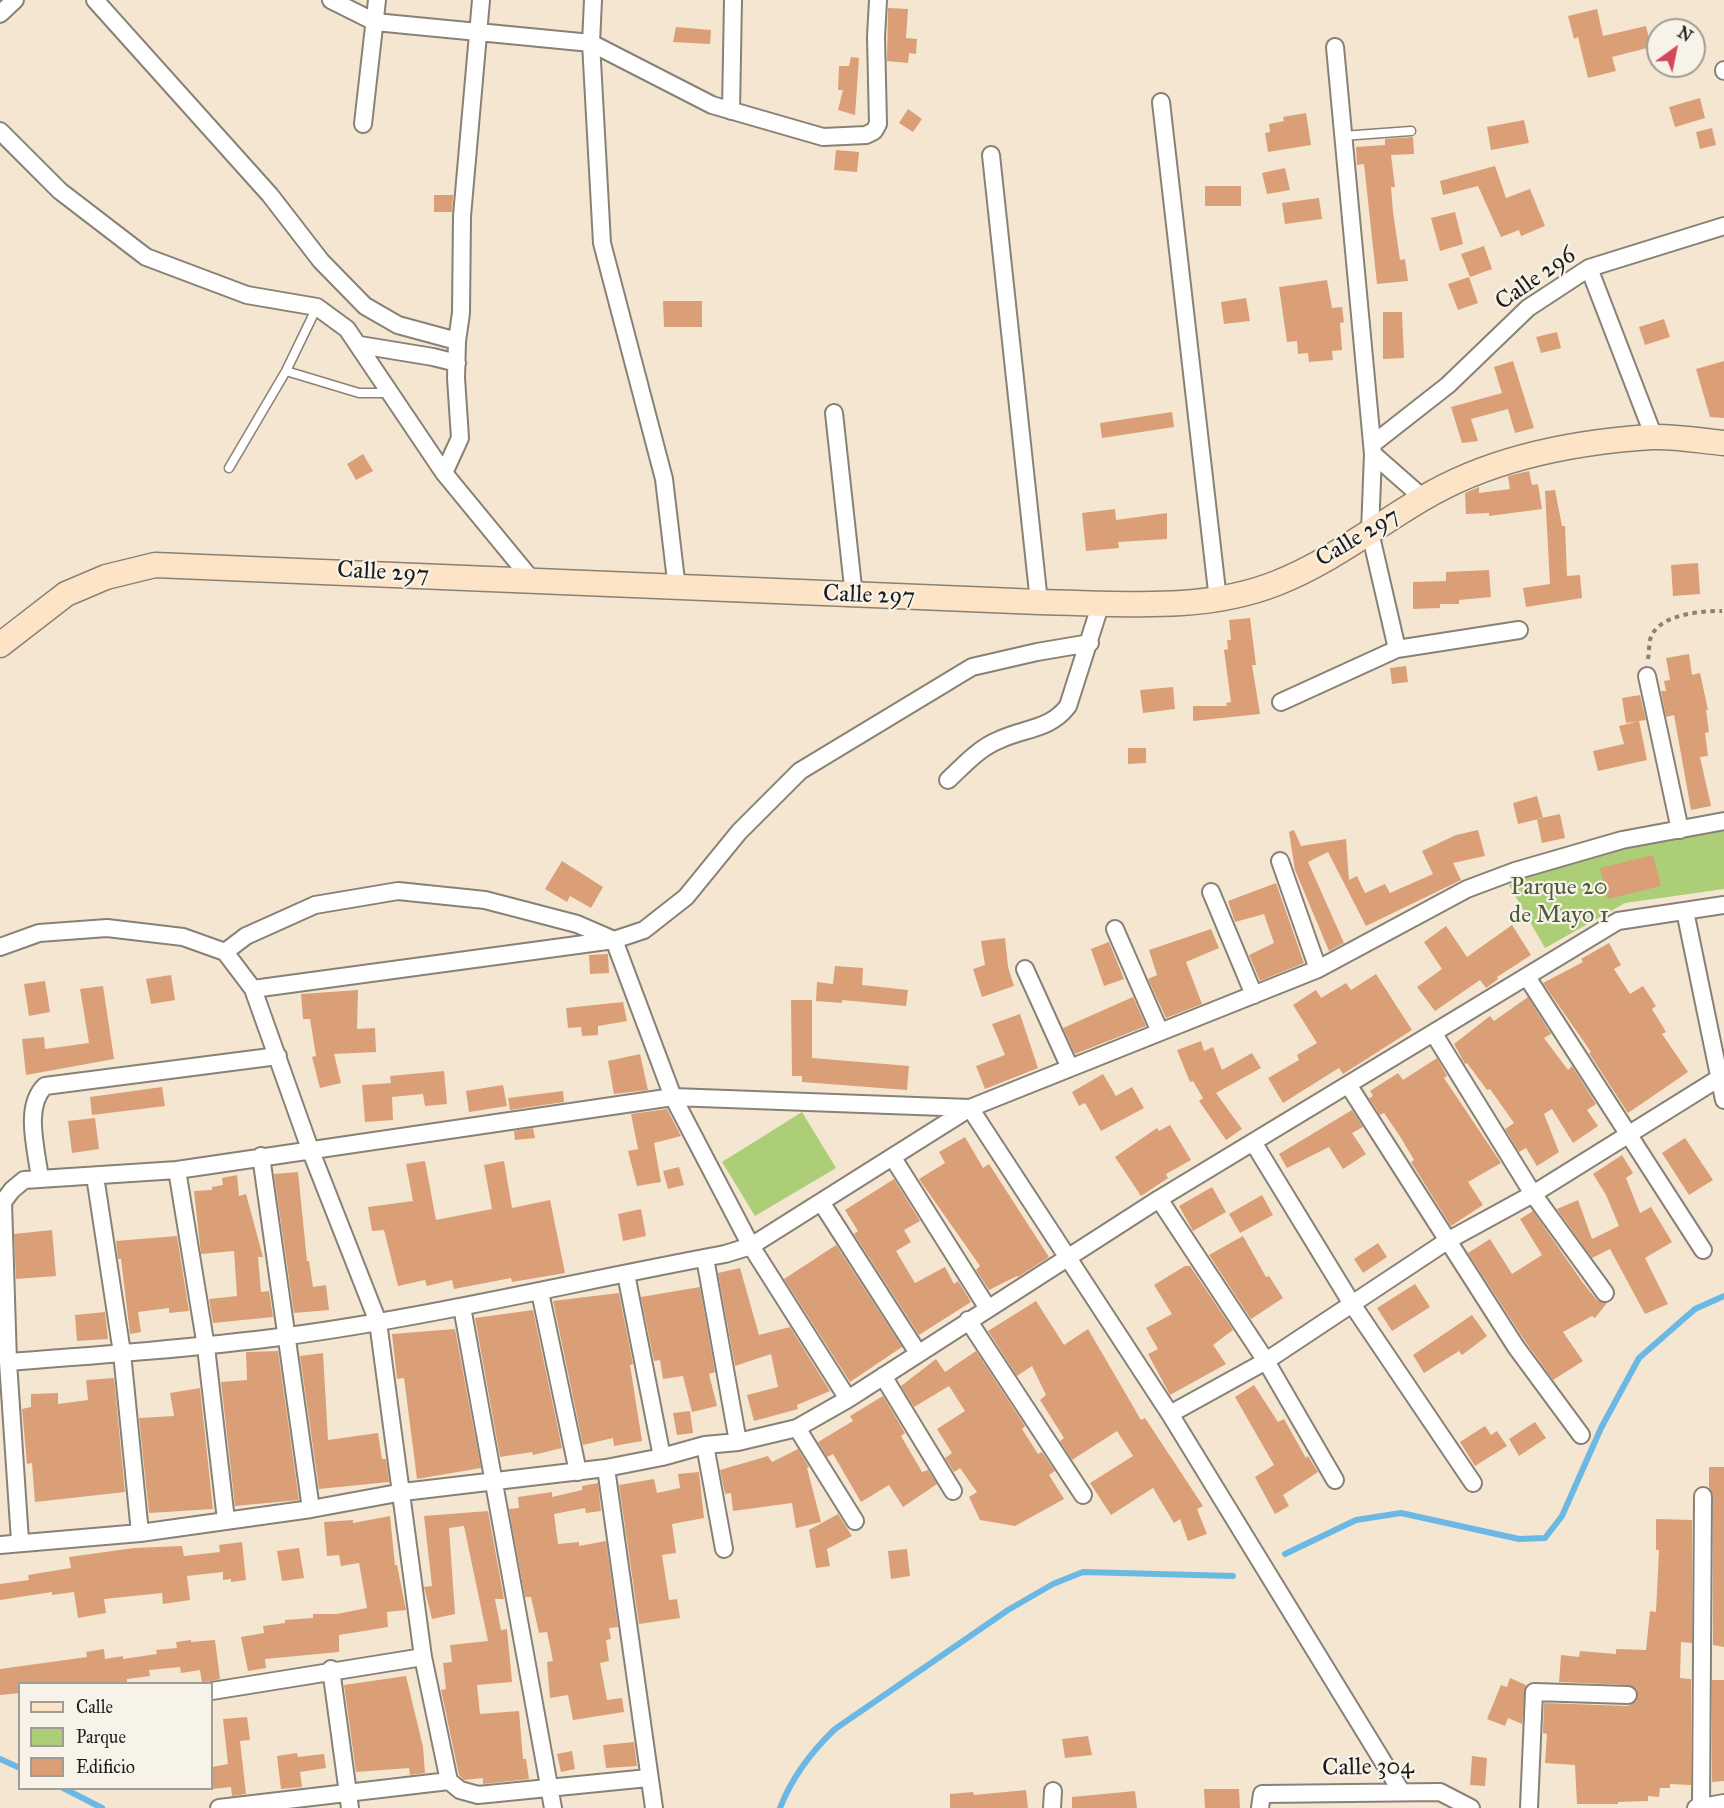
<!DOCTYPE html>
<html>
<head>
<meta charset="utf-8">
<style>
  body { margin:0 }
  #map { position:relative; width:1724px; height:1808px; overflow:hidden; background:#f5e6d1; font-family:"IM FELL Great Primer",serif }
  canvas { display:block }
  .legend { position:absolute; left:18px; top:1682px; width:195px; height:108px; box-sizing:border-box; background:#f7f3e8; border:2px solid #9f9d96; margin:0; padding:8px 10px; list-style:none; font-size:18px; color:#1c1c1c }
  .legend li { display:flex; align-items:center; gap:12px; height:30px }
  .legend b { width:30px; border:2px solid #9f9d96 }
  .north { position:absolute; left:1646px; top:18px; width:60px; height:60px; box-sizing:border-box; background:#f7f3e8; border:2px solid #9f9d96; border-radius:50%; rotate:33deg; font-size:16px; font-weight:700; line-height:24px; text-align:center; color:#1c1c1c }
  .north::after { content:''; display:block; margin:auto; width:21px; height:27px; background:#d1495b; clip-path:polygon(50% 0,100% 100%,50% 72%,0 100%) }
</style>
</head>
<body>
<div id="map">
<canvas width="1724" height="1808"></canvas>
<ul class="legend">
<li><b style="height:8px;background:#fee4c6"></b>Calle</li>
<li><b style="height:16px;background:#abce77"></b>Parque</li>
<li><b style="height:16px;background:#da9f77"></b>Edificio</li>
</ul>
<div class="north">N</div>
</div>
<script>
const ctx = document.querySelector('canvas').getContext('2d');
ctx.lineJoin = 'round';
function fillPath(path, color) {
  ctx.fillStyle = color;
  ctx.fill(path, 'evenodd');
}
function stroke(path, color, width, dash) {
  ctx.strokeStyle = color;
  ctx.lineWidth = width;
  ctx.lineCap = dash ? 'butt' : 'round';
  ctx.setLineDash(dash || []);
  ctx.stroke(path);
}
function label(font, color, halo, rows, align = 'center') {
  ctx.font = font + ' "IM FELL Great Primer",serif';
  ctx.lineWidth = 4.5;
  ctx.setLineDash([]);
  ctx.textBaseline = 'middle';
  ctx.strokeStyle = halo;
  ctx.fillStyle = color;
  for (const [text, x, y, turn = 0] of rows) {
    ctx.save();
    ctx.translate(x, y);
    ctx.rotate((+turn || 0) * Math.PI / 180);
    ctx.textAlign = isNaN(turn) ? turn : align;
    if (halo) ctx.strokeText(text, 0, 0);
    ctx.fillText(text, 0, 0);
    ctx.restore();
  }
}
fillPath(new Path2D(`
  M1724 827V889L1625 903 1545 948 1509 885C1576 853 1652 842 1724 827Z
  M802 1112 836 1168 755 1216 722 1162Z`), '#abce77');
stroke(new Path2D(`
  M1285 1554 1356 1520 1401 1513 1519 1539 1545 1538 1562 1516 1601 1428 1639 1358 1695 1309 1724 1296
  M0 1759 20 1768
  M63 1788 102 1808
  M780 1808C792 1777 811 1752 835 1729L1008 1610 1053 1584 1083 1572 1233 1576`), '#6bb8e5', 6);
fillPath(new Path2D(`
  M888 8 908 9 906 38 917 39 916 54 909 53 908 63 887 61Z
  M1597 9 1603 36 1646 26 1651 47 1612 57 1616 71 1588 78 1578 37 1574 39 1568 16Z
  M676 27 711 30 710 44 673 42Z
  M851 57 859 58 855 115 838 110 843 90H838L839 66H849Z
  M1700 98 1705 118 1675 127 1669 107Z
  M908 109 922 119 913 132 899 123Z
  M1306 113 1311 145 1268 152 1265 133 1270 132 1269 124 1284 121 1283 117Z
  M1524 120 1529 143 1491 150 1487 127Z
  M1712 128 1716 145 1700 149 1696 132Z
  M1413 137 1414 154 1391 155 1395 187H1391L1393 212 1400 260 1405 259 1408 281 1377 284 1364 164 1357 165 1356 147 1385 145V139Z
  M836 150 859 152 857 172 834 170Z
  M1495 166 1506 198 1530 189 1545 226 1521 236 1519 230 1501 237 1478 186 1443 195 1440 181Z
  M1285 168 1290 190 1267 194 1262 173Z
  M1205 186H1241V206H1205Z
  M434 195H453L452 212H434Z
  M1319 198 1322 219 1285 224 1282 203Z
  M1455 212 1463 244 1440 251 1431 218Z
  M1484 246 1492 269 1470 277 1461 254Z
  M1469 277 1478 303 1458 310 1448 284Z
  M1327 280 1332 308 1342 307 1344 322 1340 323 1342 350 1332 351 1333 360 1309 362 1308 353 1298 354 1297 341 1287 342 1279 287Z
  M1246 298 1250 321 1224 324 1221 302Z
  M663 301H702V327H664Z
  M1383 312H1402L1404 358 1383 359Z
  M1664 319 1670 337 1645 345 1639 327Z
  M1557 332 1561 348 1541 353 1536 337Z
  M1513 361 1534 428 1515 433 1508 409 1471 419 1478 441 1462 443 1451 407 1502 393 1494 367Z
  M1724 361V418L1710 417 1696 369Z
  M1172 412 1174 427 1102 438 1100 423Z
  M363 454 373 471 356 480 347 464Z
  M1529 471 1532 485 1538 484 1542 509 1489 516V513L1466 514 1465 493 1479 487V493L1510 489 1508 476Z
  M1555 490 1562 526H1565L1567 576 1580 575 1582 598 1526 607 1523 588 1550 584 1545 491Z
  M1115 509 1116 520 1167 513V539L1118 542 1119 548 1086 551 1082 513Z
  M1698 563 1700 594 1673 596 1671 565Z
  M1489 570 1491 597 1459 600V604H1440V608L1413 609V582L1446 581V572Z
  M1250 618 1256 665H1252L1260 714 1193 721V706H1227L1226 703 1231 702 1224 650 1228 649 1227 640H1231L1229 620Z
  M1689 654 1692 675 1700 673 1708 710H1706L1709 732 1705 733 1708 756 1700 757 1711 806 1691 810 1674 715 1666 717 1661 691H1666L1664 681 1670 680 1666 658Z
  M1406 666 1408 682 1392 684 1390 668Z
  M1173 687 1175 709 1143 713 1140 690Z
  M1640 695 1646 720 1626 723 1622 698Z
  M1639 721 1647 760 1598 771 1593 751 1624 744 1619 726Z
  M1128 748H1146V763L1128 764Z
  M1537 796 1543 818 1518 824 1513 803Z
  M1560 814 1565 838 1542 843 1537 819Z
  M1294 830 1301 846 1346 839 1349 880 1357 876 1365 893 1385 884 1390 893 1433 874 1422 851 1456 835 1478 830 1485 856 1453 863 1461 880 1366 926 1328 852 1308 862 1344 943 1329 951 1295 870 1289 832Z
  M1653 855 1661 886 1608 899 1600 868Z
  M562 861 603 887 591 908 570 896 567 902 545 889Z
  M1276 883 1304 963 1260 981 1249 955 1274 943 1264 914 1235 922 1228 901Z
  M1512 925 1531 955 1497 977 1498 979 1486 988 1480 980 1435 1011 1417 987 1442 969 1424 942 1446 926 1467 957Z
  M1211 929 1219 948 1186 962 1202 1004 1166 1018 1148 979 1157 975 1149 950Z
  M1005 938 1008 967 1014 986 982 997 973 969 985 965 981 941Z
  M1109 942 1124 979 1104 986 1091 949Z
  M1609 943 1621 965 1614 969 1630 994 1643 986 1656 1006 1652 1009 1666 1032 1662 1034 1688 1072 1628 1113 1589 1053 1591 1052 1543 983 1583 962 1581 959Z
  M608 954 609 973 590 974 589 955Z
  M835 966 863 968 862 985 908 990 906 1006 842 1000V1003L816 1001 817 982 833 984Z
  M1376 974 1412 1030 1343 1074 1339 1068 1283 1103 1268 1078 1299 1060 1297 1055 1317 1043 1293 1005 1316 990 1321 998 1346 983 1351 990Z
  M171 975 175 1000 151 1004 146 979Z
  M45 981 50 1012 29 1016 24 984Z
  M103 986 114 1059 26 1075 22 1039 44 1037 45 1049 89 1043 80 989Z
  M358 990 357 1029 375 1028 376 1052 334 1054 341 1083 320 1088 312 1057 316 1056 310 1019H303L301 994Z
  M1133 997 1146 1026 1075 1054 1063 1028Z
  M1528 997 1551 1034 1544 1038 1568 1070 1572 1066 1596 1104 1587 1110 1598 1126 1573 1143 1552 1109 1544 1114 1559 1152 1537 1166 1526 1148 1519 1152 1505 1129 1514 1123 1490 1089 1487 1090 1467 1063 1465 1064 1454 1044 1490 1016 1494 1021Z
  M791 1000H812V1058L909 1066 907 1090 802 1082V1076H792Z
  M623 1002 627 1021 598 1026V1035L582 1036 581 1027 568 1028 566 1008Z
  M1020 1014 1038 1068 985 1089 976 1066 1005 1055 992 1024Z
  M1201 1041 1204 1051 1213 1047 1222 1070 1252 1053 1261 1068 1216 1093 1242 1129 1226 1140 1199 1101 1203 1098 1193 1081 1190 1082 1177 1050Z
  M640 1054 648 1090 614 1094 608 1061Z
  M1437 1058 1447 1076 1444 1078 1501 1163 1468 1182 1483 1205 1451 1226 1411 1162 1414 1160 1401 1138 1384 1113 1380 1115 1369 1098 1373 1096 1370 1091 1398 1073 1403 1080Z
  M444 1071 447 1104 425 1106 423 1094 392 1097 393 1120 365 1122 362 1085 391 1083 390 1076Z
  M1103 1074 1116 1096 1132 1087 1144 1108 1101 1131 1085 1103 1079 1106 1072 1092Z
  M503 1085 507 1106 469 1112 466 1091Z
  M162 1087 165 1106 92 1115 90 1097Z
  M563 1091 564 1102 510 1110 508 1098Z
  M667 1109 681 1136 654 1143 661 1182 637 1186 628 1151 638 1149 631 1114Z
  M1352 1110 1363 1127 1352 1133 1366 1154 1343 1169 1329 1147 1287 1168 1279 1154Z
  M95 1118 99 1149 72 1153 68 1121Z
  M1170 1125 1191 1160 1166 1174 1168 1178 1141 1196 1115 1157 1157 1128 1159 1131Z
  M533 1128 535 1138 515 1140 514 1131Z
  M965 1137 983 1168 989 1164 1049 1257 1018 1277 1017 1276 989 1290 976 1270 980 1266 919 1179 945 1163 939 1152Z
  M1685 1138 1713 1180 1689 1195 1662 1153Z
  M1622 1155 1633 1173 1626 1178 1640 1213 1651 1207 1672 1242 1645 1258 1668 1304 1645 1314 1610 1249 1592 1258 1557 1209 1578 1200 1592 1239 1619 1226 1606 1195 1593 1174Z
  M425 1161 436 1220 492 1209 484 1165 504 1161 512 1208 550 1200 565 1273 512 1282 511 1278 454 1289 452 1280 427 1286 425 1280 398 1286 384 1230 372 1231 368 1207 413 1201 406 1164Z
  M679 1167 684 1185 668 1189 663 1171Z
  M298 1172 307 1261H309L313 1287 326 1285 329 1310 294 1313 274 1174Z
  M237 1175 239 1196 246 1194 263 1257H258L261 1292 269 1291 273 1317 213 1323 209 1299 237 1296 234 1251 201 1254 194 1191 212 1190V1187L223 1185 222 1178Z
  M894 1179 920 1221 904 1230 911 1242 896 1251 915 1283 945 1267 954 1284 958 1281 971 1302 919 1335 854 1234 858 1231 845 1210Z
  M1212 1187 1226 1212 1193 1231 1179 1206Z
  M1262 1195 1273 1215 1240 1233 1229 1214Z
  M641 1209 646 1236 623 1241 618 1214Z
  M1533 1211 1583 1283 1597 1300 1607 1303 1595 1318 1592 1316 1563 1332 1583 1361 1553 1380 1525 1341 1468 1253 1490 1239 1512 1274 1542 1255 1520 1219Z
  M52 1230 56 1276 16 1279 14 1234Z
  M177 1236 189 1311 169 1313V1308L138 1312 141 1332 130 1334 121 1259H118L116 1241Z
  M1243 1236 1266 1277 1269 1276 1283 1298 1251 1319 1209 1255Z
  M1378 1243 1387 1257 1363 1273 1354 1259Z
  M836 1245 902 1347 850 1382 784 1279Z
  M1185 1266H1190L1233 1330 1213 1345 1226 1364 1170 1395 1148 1354 1158 1349 1146 1328 1172 1314 1154 1285Z
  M740 1268 759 1335 790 1327 830 1391 797 1405 798 1409 754 1421 747 1395 778 1387 771 1354 735 1366 718 1273Z
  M1415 1284 1430 1307 1392 1331 1377 1308Z
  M700 1287 715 1372 709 1374 717 1406 692 1412 683 1376 663 1379 660 1360 654 1361 641 1297Z
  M619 1293 633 1364 630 1365 642 1441 614 1446 613 1438 583 1445 553 1301Z
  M1036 1301 1064 1345 1088 1329 1141 1420 1145 1418 1203 1506 1197 1509 1207 1534 1188 1541 1180 1519 1174 1523 1153 1488 1111 1515 1090 1483 1133 1456 1117 1431 1072 1460 1060 1441 1064 1438 1040 1400 1046 1395 1032 1366 1017 1376 988 1331Z
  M533 1310 562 1448 533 1455 532 1452 500 1457 475 1318Z
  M105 1312 108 1339 77 1341 75 1315Z
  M1472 1315 1487 1336 1462 1355 1459 1351 1424 1373 1413 1355Z
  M455 1329 481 1468 417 1479 404 1378 397 1379 392 1334Z
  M278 1351 299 1500 235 1506 221 1382 247 1380 246 1352Z
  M976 1351 1025 1426 1022 1429 1038 1454 1042 1452 1055 1471 1049 1475 1064 1499 1015 1526 980 1520 969 1497 977 1492 960 1468 954 1472 945 1458 952 1453 937 1429 965 1411 949 1386 914 1407 901 1386 936 1359 945 1372Z
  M323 1353 328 1440 378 1433 382 1459H386L389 1482 319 1489 300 1356Z
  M114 1378 125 1492 35 1502 32 1463 27 1464 22 1409 31 1407V1394L58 1393V1404L88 1400 86 1380Z
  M1254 1385 1278 1422 1284 1419 1306 1458 1308 1456 1318 1472 1283 1495 1289 1506 1275 1514 1255 1477 1274 1465 1235 1397Z
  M200 1388 213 1509 149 1513 139 1418 174 1416 170 1393Z
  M883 1396 905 1433 901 1436 922 1472 928 1470 937 1484 903 1507 889 1485 861 1502 833 1454 827 1457 818 1442 853 1421 850 1416Z
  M690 1411 693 1433 677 1435 673 1413Z
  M1535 1422 1546 1438 1519 1456 1509 1439Z
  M1485 1426 1491 1435 1497 1431 1507 1446 1475 1466 1460 1442Z
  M798 1449 809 1467 807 1468 821 1522 796 1528 792 1503 733 1511 731 1493 725 1494 720 1470 768 1456 772 1462Z
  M1709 1467H1724V1647L1713 1645V1496L1709 1488Z
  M699 1472 704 1518 672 1524 676 1553 662 1555 669 1600 677 1599 680 1618 639 1624 619 1485 654 1479 657 1493 680 1488 678 1474Z
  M598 1483 601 1511 586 1513 585 1508 554 1514 558 1544 579 1542V1546L606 1541 618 1627 609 1628 611 1639 606 1640 609 1661 600 1663 607 1700 622 1698 624 1712 573 1720 568 1695 550 1698 547 1662 553 1661 547 1632 539 1633 531 1597H525L509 1509 519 1508 518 1497 552 1492V1497L582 1490V1486Z
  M488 1511 504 1599H495L501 1630 507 1629 512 1682 477 1685 480 1714 519 1711 523 1759H526L529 1779 483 1784V1778L464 1780 459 1775 441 1690 446 1689 443 1663 452 1662 450 1645 488 1641 464 1526 449 1528 455 1614 432 1619 424 1587 432 1586 424 1516Z
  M838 1514 852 1536 827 1549 830 1566 816 1568 809 1530Z
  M390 1516 395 1565H397L406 1610 387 1612 388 1627 339 1635V1652L265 1659 266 1668 248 1671 241 1637 264 1633 263 1626 285 1623V1620L313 1618V1614H337L367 1608 359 1563 341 1566 339 1555 327 1556 324 1522 353 1520V1523Z
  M1656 1519 1692 1520V1643L1681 1642 1680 1678 1691 1679V1785L1670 1784V1788H1660L1659 1797 1648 1796V1801L1618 1802V1804H1577L1575 1765 1545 1763 1547 1734 1543 1733 1544 1703 1628 1706 1637 1700V1690L1629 1685 1559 1682 1561 1655 1579 1657 1580 1651 1616 1654V1649L1646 1650 1650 1611 1656 1612 1659 1550H1656Z
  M242 1542 246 1580 231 1582V1579L223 1580V1572L187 1576 190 1600 163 1604 162 1593 104 1599 106 1613 78 1618 74 1592 52 1595V1592L0 1600V1584L29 1580 28 1575 71 1568 69 1557 134 1548 182 1546 184 1556 220 1552 219 1545Z
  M299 1548 304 1578 282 1581 277 1551Z
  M907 1549 910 1576 891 1579 888 1551Z
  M191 1640V1642L215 1640 220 1679 202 1683 200 1670 181 1673 180 1667 149 1670 150 1676 127 1679V1683H20V1693L0 1695V1669L87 1657 86 1652 104 1649 105 1659 123 1656V1659L157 1654 156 1650 177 1648 176 1642Z
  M406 1676 423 1747 425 1773 410 1775 409 1768 356 1772 344 1685Z
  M1510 1678 1526 1685 1522 1724 1508 1718 1505 1726 1487 1719 1501 1685 1507 1687Z
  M1712 1680H1724V1781L1712 1782Z
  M247 1717 250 1740 240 1741 246 1794 232 1796 231 1787 212 1789V1767L228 1764 223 1719Z
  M1088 1736 1092 1755 1065 1758 1062 1739Z
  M634 1742 637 1766 606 1768 603 1745Z
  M572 1751 575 1769 561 1772 557 1754Z
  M297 1753 298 1757 324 1754 326 1768 300 1772 302 1787 281 1789 277 1756Z
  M1472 1756 1487 1758 1485 1786 1470 1785Z
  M1204 1789H1239L1240 1808H1205Z
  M1026 1790 1028 1808H950V1794L973 1792 974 1795Z
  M1135 1791 1137 1808H1072V1797Z`), '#da9f77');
const lane = new Path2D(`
  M1342 136 1411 131
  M286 371 359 393H390
  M229 468 286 371 317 307`);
const street = new Path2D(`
  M95 0 270 195 321 261 365 306 398 325 457 341
  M331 0 375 22 591 43 712 105 823 137 866 135 874 131 878 124 876 37 878 0
  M593 0 591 43 602 243 664 479 677 589
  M0 14 15 0
  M1335 47 1373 454 1423 498
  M1724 70V71
  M1161 102 1218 600
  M731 111 733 0
  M363 124 377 0
  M0 131 60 191 146 257 247 295 317 307 347 329 444 473 532 580
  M991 155 1039 602
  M1589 268 1654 437
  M360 345 433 357 457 363
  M834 413 854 596
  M1374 443 1448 385 1528 308 1589 268 1724 226
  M1373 454 1370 532 1397 649
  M444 473 460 438 456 378 457 341 461 313 462 216 481 0
  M1647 676 1680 830
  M1281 702 1397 649 1519 630
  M948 780C964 765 979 748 999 740 1024 728 1050 730 1068 706L1101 603
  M1280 861 1318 969
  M1211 892 1254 995
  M1685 911 1724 1100
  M1115 929 1160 1032
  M0 947 39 933 107 928 183 937 225 952 253 989 310 1149 378 1322 423 1657 449 1781
  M225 952 246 936 315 905 398 891 485 900 577 924 614 940 644 930 686 897 739 832 800 771 972 667 1037 652 1090 643
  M1025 969 1070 1068
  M1527 977 1703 1250
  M253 989 614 940 673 1097 751 1246 848 1399
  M1434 1034 1533 1194 1605 1293
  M1349 1086 1516 1347 1581 1435
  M1253 1142 1352 1304 1473 1483
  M261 1156 311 1509
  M893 1158 987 1307
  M177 1170 206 1347 226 1520
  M95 1176 122 1353 140 1533
  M40 1179C37 1151 23 1107 45 1086L278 1056
  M1159 1199 1266 1361 1335 1480
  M821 1202 918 1353
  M705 1258 738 1442
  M626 1274 662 1457
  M540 1292 578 1472
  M462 1307 553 1808
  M968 1320 1083 1495
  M8 1362C102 1355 195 1348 288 1336 435 1316 579 1281 725 1254L751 1246 970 1108 1318 969 1467 889 1515 871 1622 840 1724 821
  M883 1376 953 1491
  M1170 1414 1266 1361 1447 1241 1533 1194 1724 1075
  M797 1428 855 1521
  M705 1445 724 1549
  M606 1468 654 1808
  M20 1541 8 1362 3 1202 12 1190 24 1180 177 1170 673 1097 970 1108 1170 1414 1401 1791
  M0 1545 140 1533 311 1509 403 1492 606 1468 662 1457 705 1445 738 1442 797 1428 848 1399 1159 1199 1618 921 1724 905
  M331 1669 350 1808
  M212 1691 423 1657
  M1701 1807 1703 1496
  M219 1808 449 1781 460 1790 478 1795 648 1778
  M1052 1808 1053 1791
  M1260 1808 1262 1794 1440 1792 1471 1808
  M1529 1808 1534 1692 1628 1695
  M1696 1808 1724 1803`);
const secondary = new Path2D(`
  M0 645 66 594 106 577 155 565 1039 602C1118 603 1202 613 1277 583 1330 562 1373 528 1422 499 1490 458 1573 442 1652 437 1675 436 1701 441 1724 443`);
stroke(lane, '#888176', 11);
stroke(street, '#888176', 20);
stroke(secondary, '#888176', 27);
stroke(new Path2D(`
  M1648 659C1649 653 1649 646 1650 640 1657 614 1700 611 1722 611`), '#888176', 4, [4.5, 4.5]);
stroke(lane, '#fff', 8);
stroke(street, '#fff', 16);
stroke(secondary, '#fee4c6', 24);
label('24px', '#1c1c1c', '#f7f3e8', [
  ["Calle 296",1536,279,-35],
  ["Calle 297",1358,538,-31],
  ["Calle 297",383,573,3],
  ["Calle 297",869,596,2],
  ["Calle 304",1368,1768,-1]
]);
label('24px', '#4e5a3c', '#f7f3e8', [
  ["Parque 20",1559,888],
  ["de Mayo 1",1559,916]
]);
</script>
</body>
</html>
